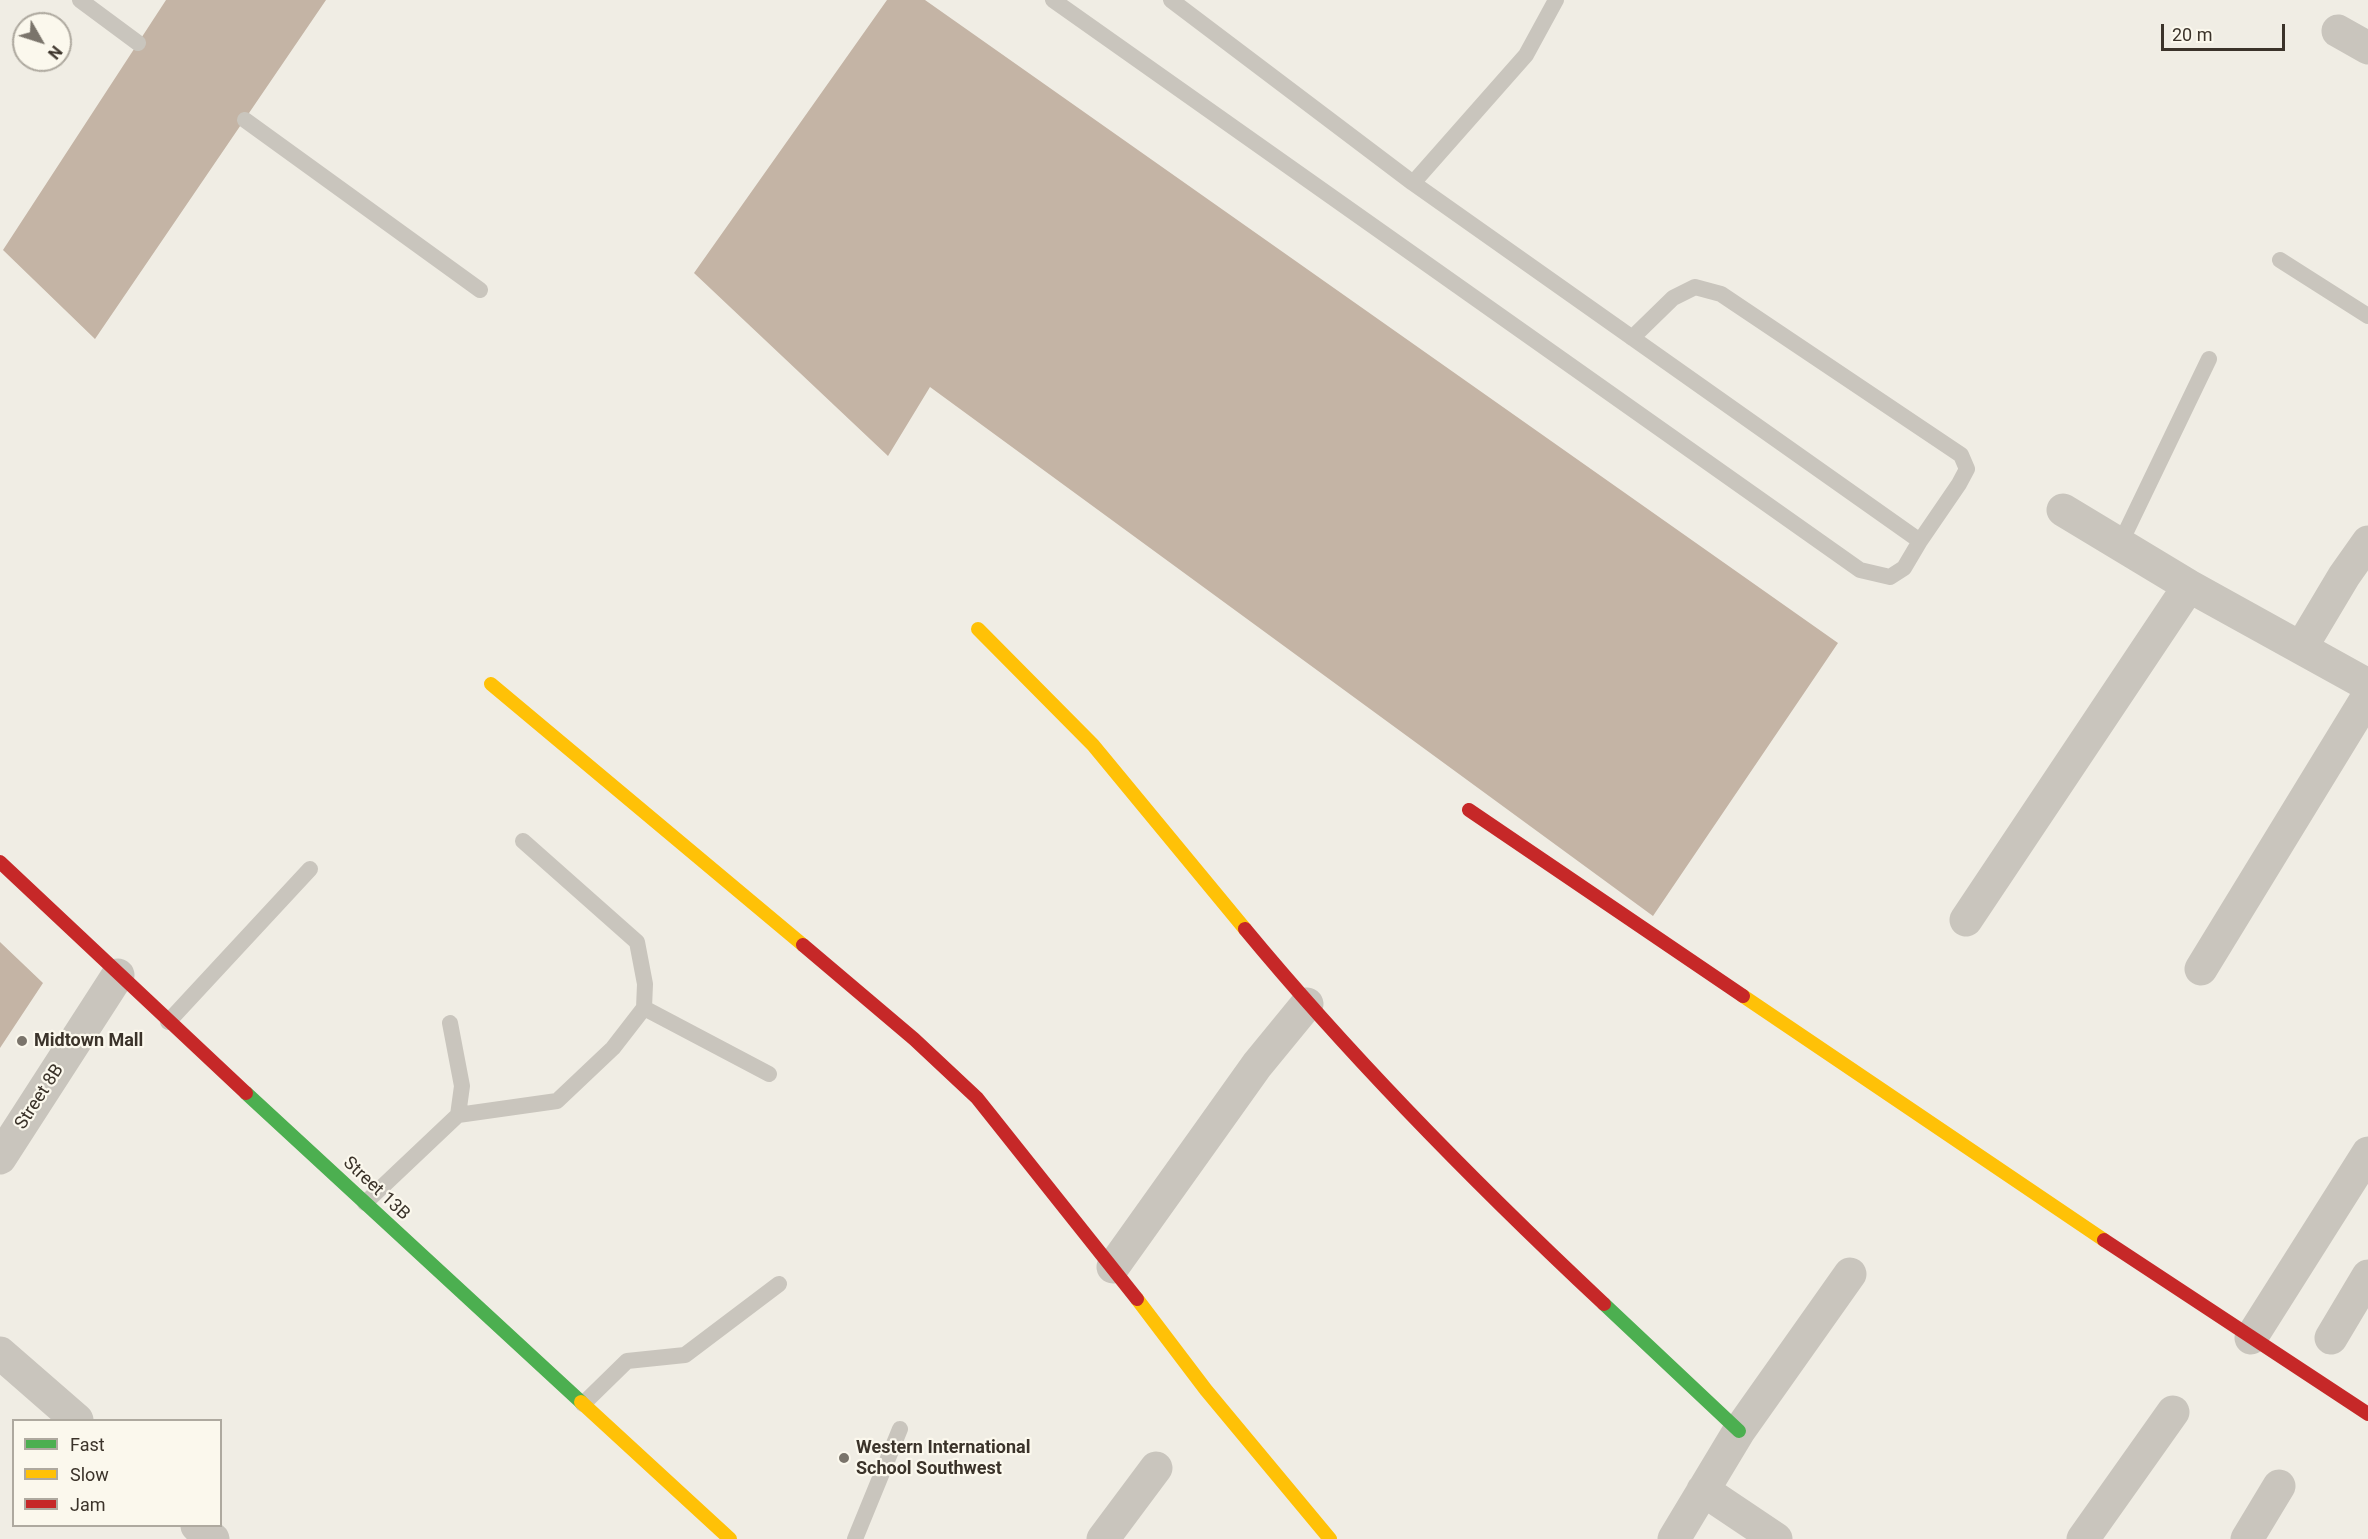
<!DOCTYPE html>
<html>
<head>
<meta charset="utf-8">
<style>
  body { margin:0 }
  #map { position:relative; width:2368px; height:1539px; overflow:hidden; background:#f0ede4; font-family:Roboto,sans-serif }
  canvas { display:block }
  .legend { position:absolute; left:12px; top:1419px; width:210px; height:108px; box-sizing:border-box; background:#fbf8ed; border:2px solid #aea99f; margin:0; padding:8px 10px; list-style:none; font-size:18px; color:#3b332a }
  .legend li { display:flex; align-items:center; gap:12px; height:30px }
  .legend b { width:30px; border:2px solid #aea99f }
  .north { position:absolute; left:12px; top:12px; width:60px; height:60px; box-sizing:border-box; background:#fbf8ed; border:2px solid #aea99f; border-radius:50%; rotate:129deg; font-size:16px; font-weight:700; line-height:24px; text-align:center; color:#3b332a }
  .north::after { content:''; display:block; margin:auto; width:21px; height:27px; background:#7a746b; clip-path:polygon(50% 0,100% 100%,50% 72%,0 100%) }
  .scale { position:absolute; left:2161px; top:24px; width:124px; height:27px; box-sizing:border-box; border:3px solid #3b332a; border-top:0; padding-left:8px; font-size:18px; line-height:21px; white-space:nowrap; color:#3b332a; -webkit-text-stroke:4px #fbf8ed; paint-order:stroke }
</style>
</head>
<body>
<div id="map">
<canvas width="2368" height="1539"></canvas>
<ul class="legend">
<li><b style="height:8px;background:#4caf50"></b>Fast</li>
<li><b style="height:8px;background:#ffc107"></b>Slow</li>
<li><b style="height:8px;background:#c62828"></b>Jam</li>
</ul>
<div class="north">N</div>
<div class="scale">20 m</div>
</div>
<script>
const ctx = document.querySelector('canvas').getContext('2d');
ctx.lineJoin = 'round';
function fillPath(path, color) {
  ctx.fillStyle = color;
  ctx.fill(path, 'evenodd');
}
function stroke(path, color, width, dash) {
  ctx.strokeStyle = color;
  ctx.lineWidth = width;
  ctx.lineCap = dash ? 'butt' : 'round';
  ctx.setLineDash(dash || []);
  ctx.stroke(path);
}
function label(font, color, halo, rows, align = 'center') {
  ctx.font = font + ' Roboto,sans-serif';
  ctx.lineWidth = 4.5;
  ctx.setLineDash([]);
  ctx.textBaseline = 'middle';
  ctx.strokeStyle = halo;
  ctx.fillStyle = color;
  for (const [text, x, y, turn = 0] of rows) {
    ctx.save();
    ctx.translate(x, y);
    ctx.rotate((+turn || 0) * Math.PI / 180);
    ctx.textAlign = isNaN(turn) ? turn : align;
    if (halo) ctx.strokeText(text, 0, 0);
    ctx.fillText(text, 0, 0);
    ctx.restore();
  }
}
fillPath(new Path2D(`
  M166 0H326L95 339 3 250Z
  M887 0H925L1838 643 1653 916 930 387 888 456 694 273Z
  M0 942 43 983 0 1048Z`), '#c4b4a5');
stroke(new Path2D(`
  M80 0 138 43
  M1053 0 1860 570 1890 577 1904 568 1920 541 1413 183 1171 0
  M245 120 480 290
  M1413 183 1526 55 1556 0
  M2280 260 2368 316
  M1632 338 1673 298 1695 287 1721 294 1961 455 1967 469 1959 484 1920 541
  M2120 544 2209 359
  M644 1008 769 1074
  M168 1022 310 869
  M458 1115 557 1101 613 1048 644 1008 645 984 637 942 523 841
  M365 1203 458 1115 462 1086 450 1023
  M583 1404 627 1361 685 1355 779 1284
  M855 1539 900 1429`), '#c9c5bd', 16);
stroke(new Path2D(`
  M2338 31 2368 48
  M2063 510 2189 586 2368 685
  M2301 648 2344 576 2368 542
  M1966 920 2189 586
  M2201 969 2368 696
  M0 1158 118 975
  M1113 1267 1257 1065 1307 1004
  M2251 1338 2368 1153
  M2331 1338 2368 1276
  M0 1353 77 1420
  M1703 1490 1776 1539
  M197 1526 213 1539
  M1103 1539 1156 1468
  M1674 1539 1739 1431 1850 1274
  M2083 1539 2173 1412
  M2247 1539 2279 1486`), '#c9c5bd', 33);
stroke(new Path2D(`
  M246 1093 581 1402
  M1604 1304 1739 1431`), '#4caf50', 14);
stroke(new Path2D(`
  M978 629 1093 745 1245 929
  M491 684 803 945
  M1743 996 2104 1240
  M1137 1299 1206 1390 1330 1539
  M581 1402 730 1539`), '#ffc107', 14);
stroke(new Path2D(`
  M1469 810 1743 996
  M0 862 246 1093
  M1245 929C1355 1062 1478 1186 1604 1304
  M803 945 914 1039 977 1098 1137 1299
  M2104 1240 2368 1414`), '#c62828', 14);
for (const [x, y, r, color] of [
  [22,1041,6,"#7a746b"],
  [844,1458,6,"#7a746b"]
]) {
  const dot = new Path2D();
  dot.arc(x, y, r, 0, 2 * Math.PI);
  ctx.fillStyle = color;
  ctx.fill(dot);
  stroke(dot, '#fbf8ed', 2);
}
label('bold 18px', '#3b332a', '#fbf8ed', [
  ["Midtown Mall",34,1041],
  ["Western International",856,1448],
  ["School Southwest",856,1469]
], 'left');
label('18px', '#3b332a', '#fbf8ed', [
  ["Street 8B",40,1097,-57],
  ["Street 13B",376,1189,43]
]);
</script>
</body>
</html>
